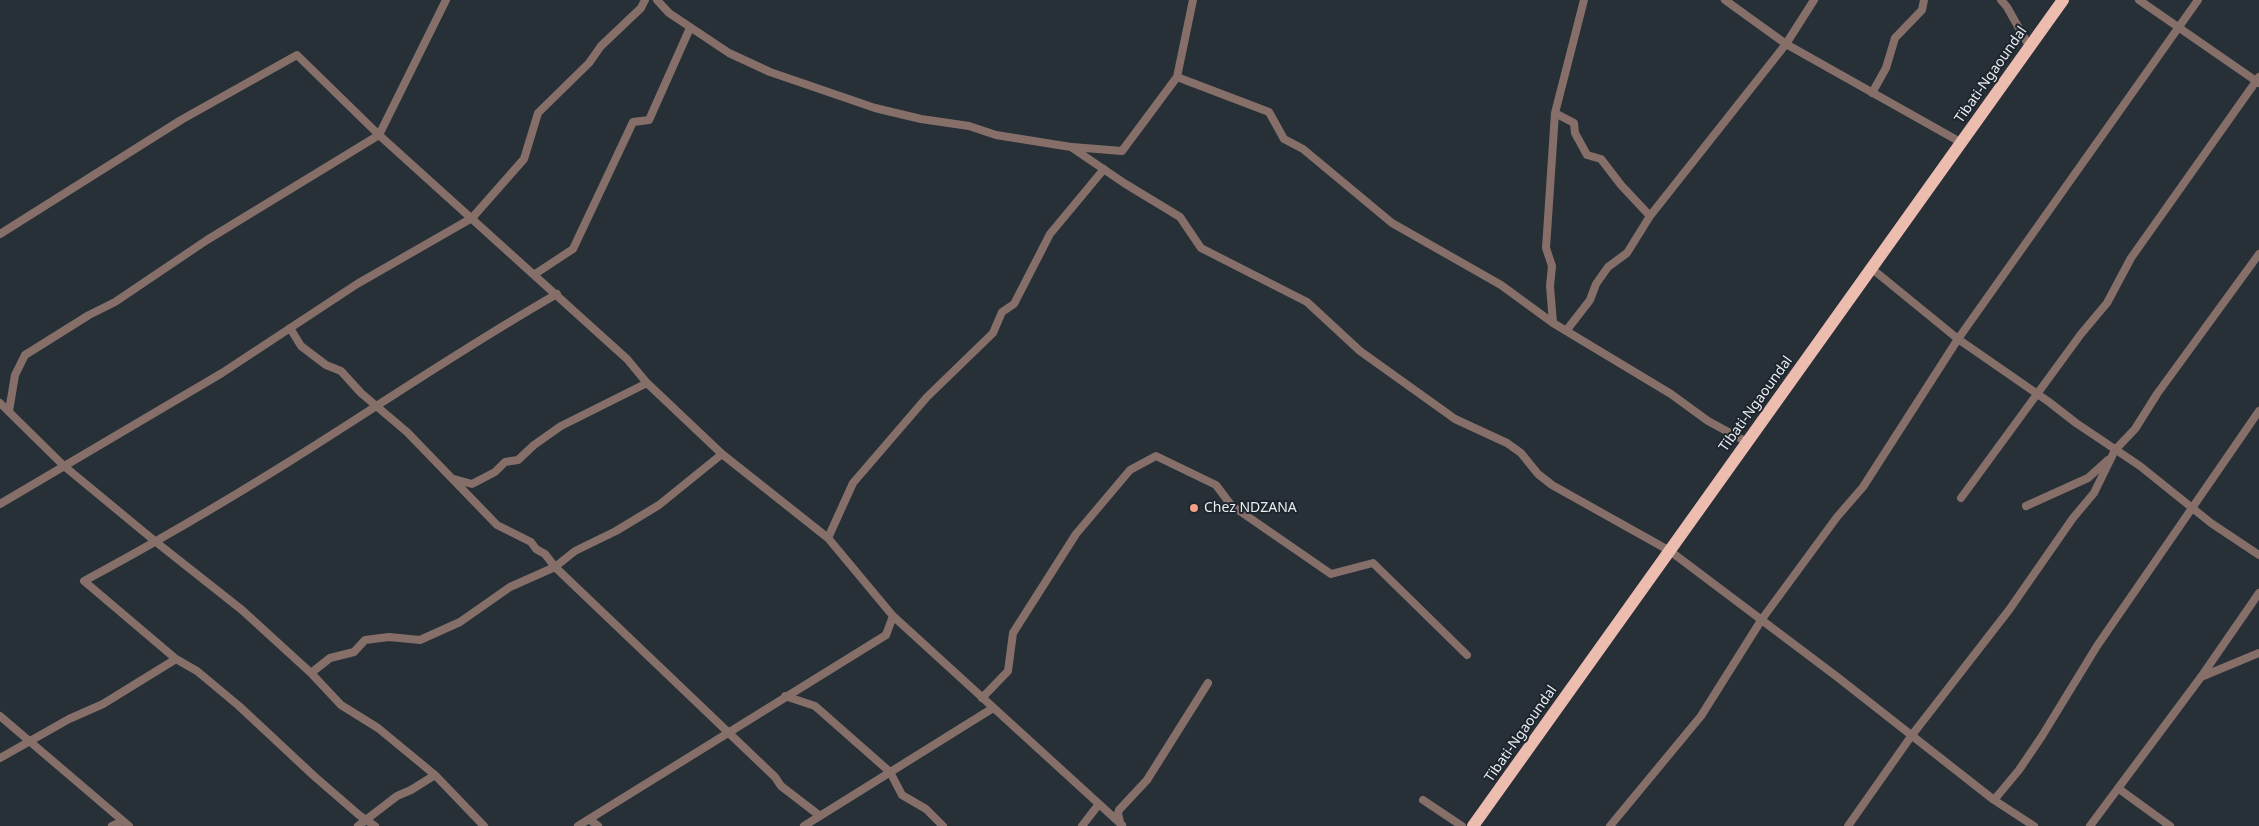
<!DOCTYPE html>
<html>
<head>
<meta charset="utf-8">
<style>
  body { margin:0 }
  canvas { display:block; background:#272f37 }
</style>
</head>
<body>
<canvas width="2259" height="826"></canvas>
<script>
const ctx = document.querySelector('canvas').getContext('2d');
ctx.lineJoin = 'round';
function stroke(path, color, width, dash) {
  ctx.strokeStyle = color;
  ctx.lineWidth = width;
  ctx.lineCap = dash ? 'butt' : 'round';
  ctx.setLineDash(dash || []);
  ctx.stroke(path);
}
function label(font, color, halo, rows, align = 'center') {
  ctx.font = font + ' "Noto Sans",sans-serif';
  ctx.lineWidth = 4;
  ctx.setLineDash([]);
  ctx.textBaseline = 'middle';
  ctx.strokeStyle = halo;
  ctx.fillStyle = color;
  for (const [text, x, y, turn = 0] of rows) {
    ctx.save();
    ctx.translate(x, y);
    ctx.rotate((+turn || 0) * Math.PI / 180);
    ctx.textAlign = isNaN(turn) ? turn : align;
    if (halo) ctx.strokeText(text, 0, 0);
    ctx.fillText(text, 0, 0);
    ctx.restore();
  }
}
stroke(new Path2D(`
  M657 0 669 13 729 53 770 72 875 108 921 119 969 126 996 135 1071 147 1124 183 1180 217 1201 248 1307 302 1360 351 1455 419 1507 443 1521 453 1538 474 1552 485 1670 551 1836 676 1994 800 2034 826
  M1725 0 1786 44 1962 143
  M2001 0 2007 7 2029 46
  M2139 0 2259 83
  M1177 77 1269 112 1284 139 1303 149 1392 223 1501 285 1553 323 1671 394 1708 421 1747 442
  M1872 93 1886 68 1895 38 1922 10 1924 0
  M1555 113 1574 123 1575 133 1587 155 1601 159 1621 185 1650 216
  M1072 147 1122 151 1177 77 1193 0
  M0 234 181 120 297 55 379 135 446 0
  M1871 268 1958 339 2049 402 2076 423 2140 466 2211 523 2259 555
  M535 274 573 249 633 122 649 120 690 28
  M1553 323 1550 286 1552 266 1546 248 1555 113 1584 0
  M290 328 301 346 326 365 341 371 361 393 407 432 497 525 531 542 536 549 545 554 555 567 775 777 781 786 820 816
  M1566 331 1590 300 1596 284 1608 267 1627 253 1650 216 1786 44 1814 0
  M0 403 64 466 156 542 242 610 311 673 341 705 378 728 435 775 484 826
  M9 411 15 375 25 355 89 315 115 302 207 240 379 135 627 359 647 383 722 454 828 538 893 616 1122 825
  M454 479 472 484 495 472 505 462 518 460 534 445 561 426 647 383
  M1961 498 2081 334 2107 303 2131 258 2259 77
  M0 504 222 373 357 284 472 218 524 159 538 113 589 63 601 46 641 8 645 0
  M2026 506 2088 478 2108 460
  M828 538 853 483 927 397 993 333 1002 312 1014 304 1050 234 1104 169
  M311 673 330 658 354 652 365 640 389 637 420 640 460 622 510 587 555 567 575 551 616 531 659 505 722 454
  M2201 677 2259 653
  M785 696 815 706 890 772 902 795 926 809 943 826
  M982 698 1008 671 1013 633 1076 534 1130 470 1156 456 1216 485 1231 505 1331 574 1373 563 1467 655
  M0 716 129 826
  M0 758 69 719 103 704 176 659
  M2119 789 2170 826
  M1423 800 1462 826
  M1994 800 2019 770 2042 736 2097 646 2259 411
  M589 819 598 826
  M1120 822 1118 814 1119 810 1147 780 1208 683
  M112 826 123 821
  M358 826 397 796 411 790 435 775
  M375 826 359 815 314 776 239 706 197 671 176 659 84 581C153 544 221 504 287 463 377 407 464 347 557 294
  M578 826 886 635 893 616
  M804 826 993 708
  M1082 826 1099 804
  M1610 826 1701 716 1762 619 1837 517 1863 487 1958 339 2198 0
  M1848 826 1912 735 2009 610 2073 518 2094 493 2115 450 2135 429 2157 394 2259 254
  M2090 826 2201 677 2259 593`), '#866f68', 8);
stroke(new Path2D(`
  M1473 826 2063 0`), '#ecbdae', 12);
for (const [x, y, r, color] of [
  [1194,508,5,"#f39f84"]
]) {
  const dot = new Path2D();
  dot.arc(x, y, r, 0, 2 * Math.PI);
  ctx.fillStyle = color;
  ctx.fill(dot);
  stroke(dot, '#1e252d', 2);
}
label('14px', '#e8edf2', '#1e252d', [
  ["Tibati-Ngaoundal",1991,75,-55],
  ["Tibati-Ngaoundal",1756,404,-54],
  ["Tibati-Ngaoundal",1521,734,-55]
]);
label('14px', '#e8edf2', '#1e252d', [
  ["Chez NDZANA",1204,508]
], 'left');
</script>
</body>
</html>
